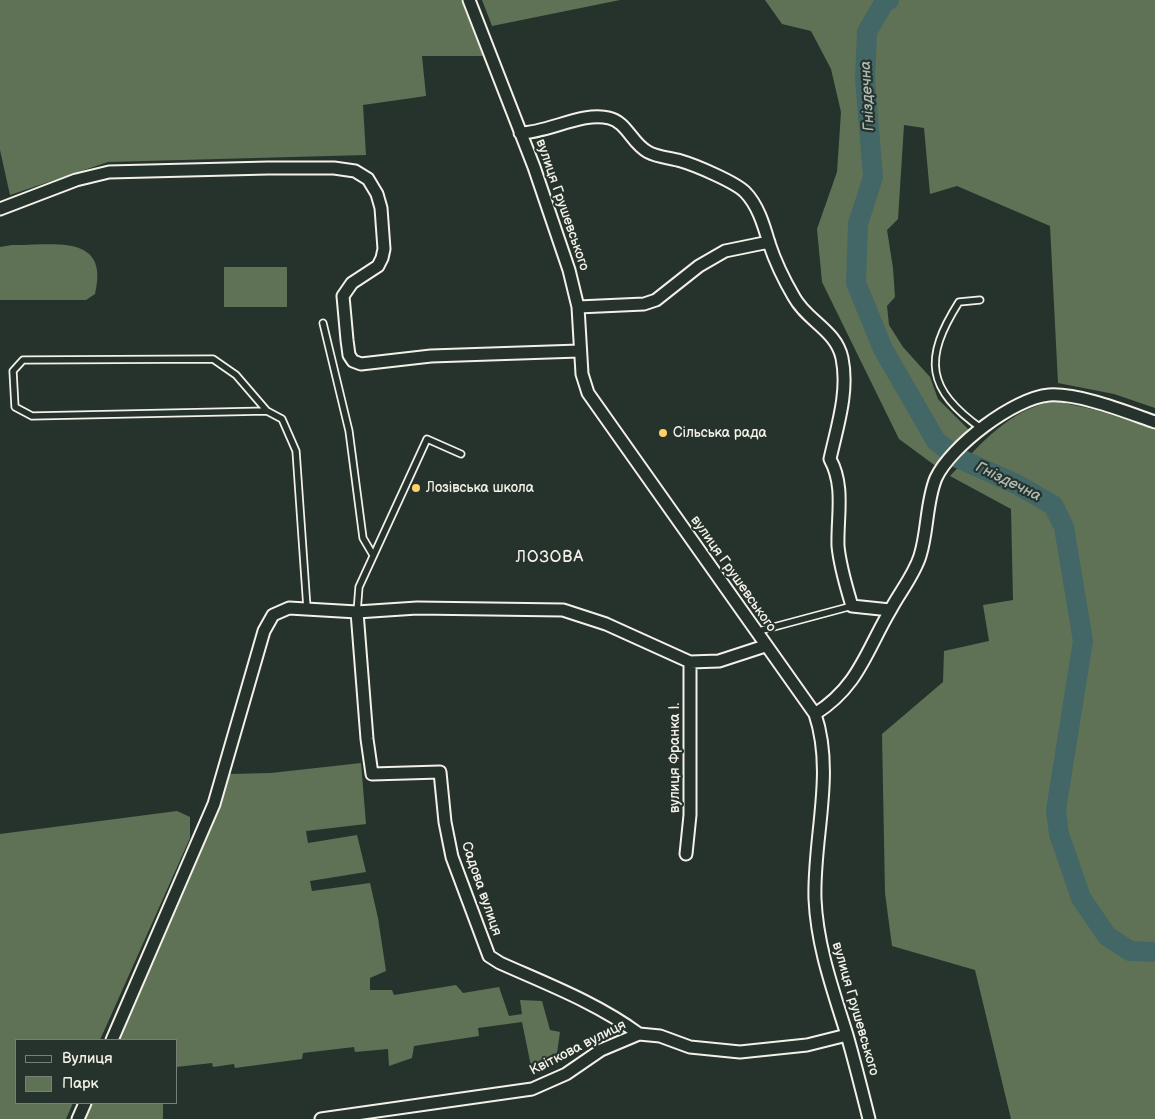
<!DOCTYPE html>
<html>
<head>
<meta charset="utf-8">
<style>
  body { margin:0 }
  #map { position:relative; width:1155px; height:1119px; overflow:hidden; background:#26332d; font-family:"Balsamiq Sans",sans-serif }
  canvas { display:block }
  .legend { position:absolute; left:15px; top:1039px; width:162px; height:65px; box-sizing:border-box; background:#26332d; border:1px solid #787f78; margin:0; padding:6px 9px; list-style:none; font-size:15px; color:#f4f1e8 }
  .legend li { display:flex; align-items:center; gap:10px; height:25px }
  .legend b { width:25px; border:1px solid #787f78 }
</style>
</head>
<body>
<div id="map">
<canvas width="1155" height="1119"></canvas>
<ul class="legend">
<li><b style="height:6px;background:#26332d"></b>Вулиця</li>
<li><b style="height:14px;background:#607255"></b>Парк</li>
</ul>
</div>
<script>
const ctx = document.querySelector('canvas').getContext('2d');
ctx.lineJoin = 'round';
function fillPath(path, color) {
  ctx.fillStyle = color;
  ctx.fill(path, 'evenodd');
}
function stroke(path, color, width, dash) {
  ctx.strokeStyle = color;
  ctx.lineWidth = width;
  ctx.lineCap = dash ? 'butt' : 'round';
  ctx.setLineDash(dash || []);
  ctx.stroke(path);
}
function label(font, color, halo, rows, align = 'center') {
  ctx.font = font + ' "Balsamiq Sans",sans-serif';
  ctx.lineWidth = 4.5;
  ctx.setLineDash([]);
  ctx.textBaseline = 'middle';
  ctx.strokeStyle = halo;
  ctx.fillStyle = color;
  for (const [text, x, y, turn = 0] of rows) {
    ctx.save();
    ctx.translate(x, y);
    ctx.rotate((+turn || 0) * Math.PI / 180);
    ctx.textAlign = isNaN(turn) ? turn : align;
    if (halo) ctx.strokeText(text, 0, 0);
    ctx.fillText(text, 0, 0);
    ctx.restore();
  }
}
fillPath(new Path2D(`
  M0 0H461L483 56H422L426 96 363 105 366 155 108 162 10 195 0 150Z
  M482 0H620L492 26Z
  M765 0H1155V408L1114 394 1058 383 1050 226 957 186 930 194 924 128 904 125 898 219 887 230 893 268 895 297 887 306 889 325 903 347 930 377 938 399 969 430 952 444 937 467 899 439 822 282 817 229 837 172 841 112 831 69 811 31 782 24Z
  M12 245C52 246 110 232 95 294L86 300H0V247Z
  M224 267H287V307H224Z
  M1055 401 1096 410 1155 429V1119H1011L975 970 892 946 885 893 882 734 943 682 944 651 989 641 983 605 1013 600 1011 509 950 476C981 444 1009 409 1055 401Z
  M361 763 366 824 306 831 308 843 357 835 366 872 310 881 312 891 370 883 378 918 386 971 370 978V990H392L394 995 456 985 463 993 499 987 509 1016 522 1014 520 1000 542 1001 550 1030 560 1032 556 1060 531 1066 522 1022 478 1028 479 1036 414 1046 412 1058 389 1066 388 1049 355 1052 354 1047 303 1053 302 1059 235 1068 234 1064 213 1067 212 1063 176 1067V1040H117L230 774 271 773Z
  M177 811 190 817V838L100 1040H16V1103H73L66 1119H0V834Z
  M92 1103H163V1119H85Z`), '#607255');
stroke(new Path2D(`
  M889 0 885 1 867 32 865 79 873 177 858 224 856 283 883 349 936 441 958 458 1016 484 1053 505 1064 527 1083 641 1056 810 1059 834 1081 898 1107 936 1130 951 1155 952`), '#426766', 20);
const service = new Path2D(`
  M980 300 959 302C923 359 926 389 982 429
  M323 323 349 431 363 538 373 555
  M267 411 236 375 213 359 23 360 13 371 15 407 32 416 267 411 282 419 296 451 307 608
  M357 612 359 587 427 439 461 454
  M755 632 852 606`);
const minor = new Path2D(`
  M469 0 534 167 569 270 578 307 582 374 588 393 815 714C835 773 813 838 815 899 817 946 833 990 847 1035 855 1063 862 1091 869 1119
  M520 133C548 133 583 111 609 118 627 122 632 144 648 152 657 157 670 158 681 161 695 165 735 182 745 192 758 205 764 226 769 243 775 261 784 280 794 297 807 321 836 330 842 358 849 392 837 427 830 459 845 486 837 517 838 546 840 567 846 586 852 606L890 610
  M0 209 76 180 109 172 268 168H334L355 171 368 179 377 194 381 208 384 249 382 258 378 266 352 283 343 296 347 340 349 355 353 361 361 364 431 356 579 351
  M578 307 644 304 656 300 699 266 725 251 769 242
  M357 612 367 739 372 774 440 772 445 822 452 857 489 956 500 963C547 984 597 1003 639 1034
  M815 714C859 686 866 651 891 609 900 592 914 575 920 556 928 531 926 502 936 478 951 446 1014 398 1049 395 1079 393 1126 412 1155 422
  M686 854 690 815V662
  M112 1040 214 804 264 631 273 615 289 608 357 612 417 608 563 610 606 624 690 662 719 661 765 646
  M78 1119 85 1103
  M321 1119 532 1089 566 1074 601 1050 639 1034 660 1036 690 1047 740 1052 807 1045 847 1035`);
stroke(service, '#f4f1e8', 9);
stroke(minor, '#f4f1e8', 15);
stroke(service, '#26332d', 5.5);
stroke(minor, '#26332d', 11);
for (const [x, y, r, color] of [
  [663,433,5,"#ffd166"],
  [416,488,5,"#ffd166"]
]) {
  const dot = new Path2D();
  dot.arc(x, y, r, 0, 2 * Math.PI);
  ctx.fillStyle = color;
  ctx.fill(dot);
  stroke(dot, '#26332d', 2);
}
label('14px', '#f4f1e8', '#26332d', [
  ["вулиця Грушевського",562,205,71],
  ["вулиця Грушевського",733,574,55],
  ["вулиця Франка І.",675,758,-90],
  ["Садова вулиця",481,889,71],
  ["вулиця Грушевського",855,1009,74],
  ["Квіткова вулиця",578,1048,-27]
]);
label('14px', '#f4f1e8', '#26332d', [
  ["Сільська рада",673,433],
  ["Лозівська школа",426,488]
], 'left');
label('italic 15px', '#adbab4', '#26332d', [
  ["Гніздечна",868,96,-93],
  ["Гніздечна",1008,482,26]
]);
ctx.letterSpacing = '1px';
label('16px', '#f4f1e8', '#26332d', [
  ["ЛОЗОВА",550,558]
]);
ctx.letterSpacing = '0px';
</script>
</body>
</html>
